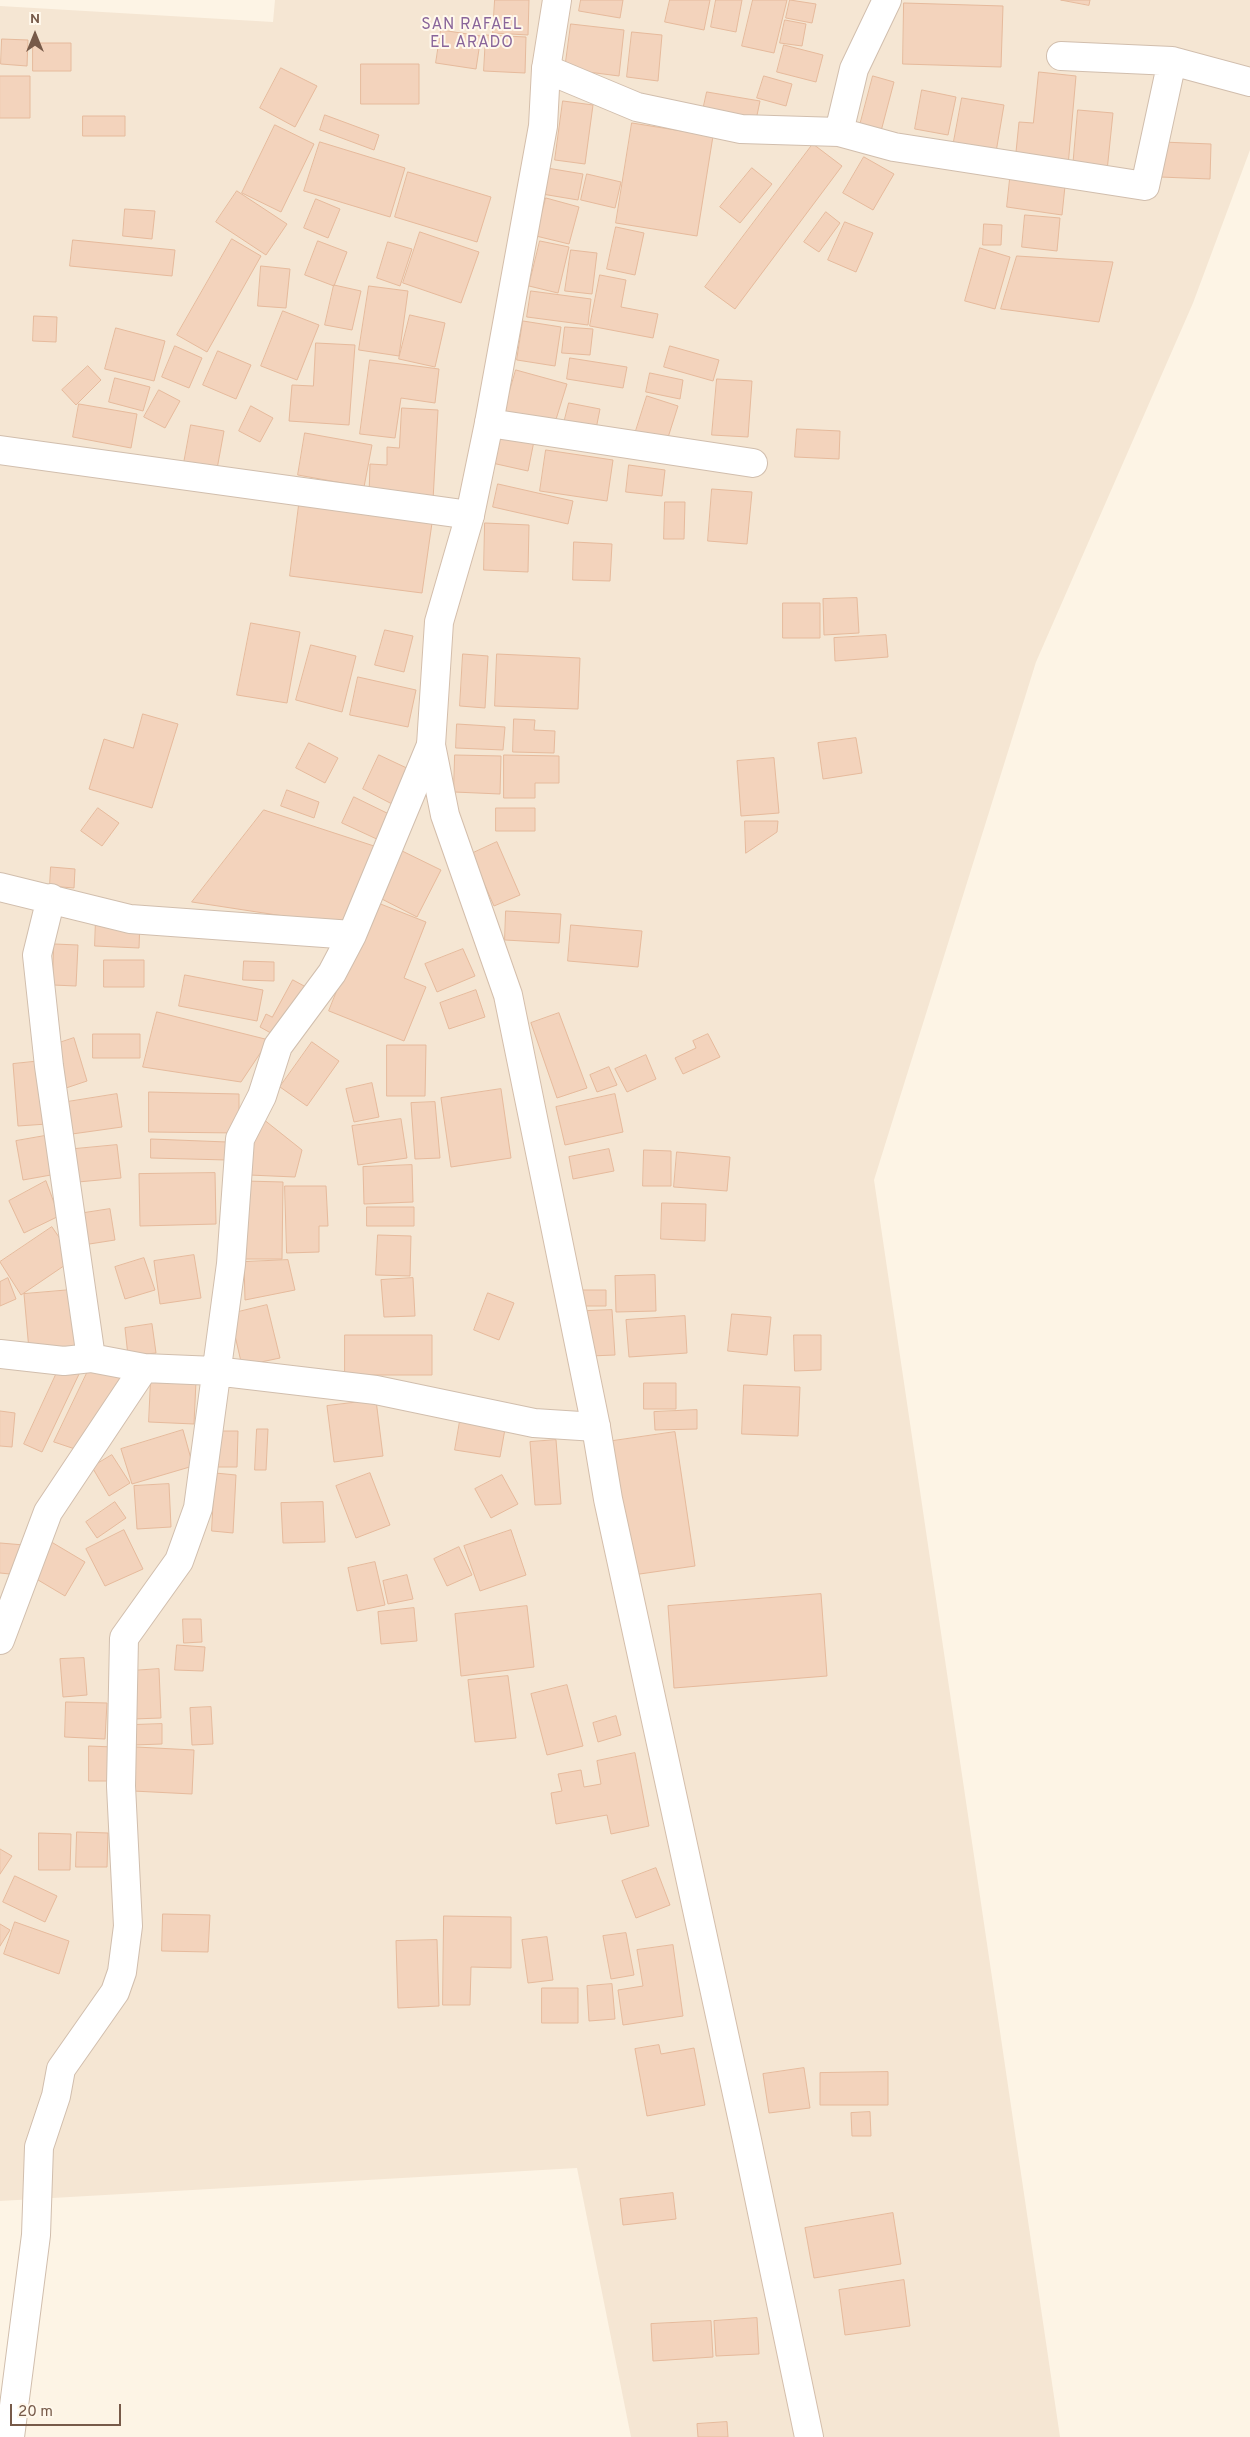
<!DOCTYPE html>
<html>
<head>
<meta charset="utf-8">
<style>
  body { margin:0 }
  #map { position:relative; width:1250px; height:2437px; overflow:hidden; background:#fdf4e5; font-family:Overpass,sans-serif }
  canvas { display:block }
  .north { position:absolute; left:10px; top:10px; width:50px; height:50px; -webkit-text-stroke:4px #fff8ec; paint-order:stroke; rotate:0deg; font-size:14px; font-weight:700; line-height:20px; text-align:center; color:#775a49 }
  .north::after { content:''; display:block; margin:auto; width:18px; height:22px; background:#775a49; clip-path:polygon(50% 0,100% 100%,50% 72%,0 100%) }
  .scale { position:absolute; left:10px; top:2404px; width:111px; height:22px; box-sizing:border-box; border:2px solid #775a49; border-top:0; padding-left:6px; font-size:15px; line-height:18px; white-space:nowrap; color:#775a49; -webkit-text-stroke:4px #fff8ec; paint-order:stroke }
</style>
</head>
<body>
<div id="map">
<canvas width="1250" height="2437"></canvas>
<div class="north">N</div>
<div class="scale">20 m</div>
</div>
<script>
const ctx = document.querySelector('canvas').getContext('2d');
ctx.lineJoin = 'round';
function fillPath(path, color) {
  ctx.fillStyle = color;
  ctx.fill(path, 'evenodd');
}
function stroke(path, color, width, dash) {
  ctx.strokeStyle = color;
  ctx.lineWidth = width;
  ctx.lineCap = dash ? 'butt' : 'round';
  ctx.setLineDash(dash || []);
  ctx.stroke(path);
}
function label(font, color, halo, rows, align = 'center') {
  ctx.font = font + ' Overpass,sans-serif';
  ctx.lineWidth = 4;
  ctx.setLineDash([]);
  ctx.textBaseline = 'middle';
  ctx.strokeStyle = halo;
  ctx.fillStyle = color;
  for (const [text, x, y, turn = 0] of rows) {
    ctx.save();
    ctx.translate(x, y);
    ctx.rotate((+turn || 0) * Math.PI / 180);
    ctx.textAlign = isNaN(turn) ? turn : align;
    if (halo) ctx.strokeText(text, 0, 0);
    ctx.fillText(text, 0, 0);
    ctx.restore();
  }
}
fillPath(new Path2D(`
  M275 0H1250V150L1193 303 1036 662 874 1180 1060 2437H631L577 2168 0 2201V6L273 22Z`), '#f5e6d3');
const building = new Path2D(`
  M495 0H529L528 35 493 33Z
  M581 0H623L620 18 579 11Z
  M670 0H710L704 30 665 22Z
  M716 0H742L736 32 711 27Z
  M753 0H787L774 53 742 46Z
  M790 0 816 4 812 23 786 18Z
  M1061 0H1090L1089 5Z
  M904 3 1003 6 1001 67 903 64Z
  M785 20 806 24 802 46 780 43Z
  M571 24 624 30 619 76 565 69Z
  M441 30 481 36 476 69 436 63Z
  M632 32 662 35 658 81 627 77Z
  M486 35 526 37 525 73 484 71Z
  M2 39 28 40 27 66 1 64Z
  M33 43H71V71H33Z
  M784 45 823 55 816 82 777 72Z
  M361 64H419V104H361Z
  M281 68 317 86 295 127 260 108Z
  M1039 72 1076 76 1068 166 1015 162 1019 122 1033 123Z
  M0 76H30V118H0Z
  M764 76 792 84 786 106 757 98Z
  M873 76 894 82 880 135 859 129Z
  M922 90 956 97 948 135 915 129Z
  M707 92 760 101 756 120 703 110Z
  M962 98 1004 105 995 158 952 152Z
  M563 101 593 105 585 164 555 160Z
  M1078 110 1113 113 1107 171 1073 167Z
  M325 115 379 135 374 150 320 130Z
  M83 116H125V136H83Z
  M632 123 713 136 697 236 616 223Z
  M275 125 314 144 281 212 242 193Z
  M320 142 405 168 390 217 304 191Z
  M1162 142 1211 144 1210 179 1160 177Z
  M813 144 842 166 735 309 705 287Z
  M864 157 894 174 873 210 843 193Z
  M547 168 583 174 578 200 542 194Z
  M752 168 772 184 740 223 720 207Z
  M408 172 491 197 477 242 395 217Z
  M587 174 621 182 615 208 581 200Z
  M1010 179 1065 186 1062 215 1007 207Z
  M237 191 287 224 266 255 216 222Z
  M546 198 579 207 569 244 536 236Z
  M316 199 340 209 328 238 304 228Z
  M125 209 155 211 152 239 123 236Z
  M826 212 840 223 819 252 804 242Z
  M1025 215 1060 218 1057 251 1022 247Z
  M845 222 873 233 856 272 828 260Z
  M984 224 1002 225 1001 245H983Z
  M616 227 644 233 635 275 607 269Z
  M420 232 479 252 461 303 403 283Z
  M232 239 261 256 207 352 177 335Z
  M73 240 175 250 172 276 70 266Z
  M318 241 347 252 334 286 305 275Z
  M540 241 569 247 558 293 529 286Z
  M388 242 412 249 400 286 377 278Z
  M980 248 1010 257 995 309 965 301Z
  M571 250 597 253 592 294 565 291Z
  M1017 256 1113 262 1099 322 1001 309Z
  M261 266 290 269 286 308 258 306Z
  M600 275 626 280 621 307 658 314 653 338 590 326Z
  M334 285 361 291 352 330 325 325Z
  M369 286 408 291 399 356 359 350Z
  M531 291 591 299 588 325 527 317Z
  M283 311 319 325 297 380 261 366Z
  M410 315 445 323 435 367 399 359Z
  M34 316 57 317 56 342 33 341Z
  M523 321 561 327 555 366 517 360Z
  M565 327 593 329 590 355 562 353Z
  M116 328 165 341 154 381 105 369Z
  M316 343 355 345 349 425 289 421 292 385 313 386Z
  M175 346 202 358 189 388 162 377Z
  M670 346 719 360 713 381 664 367Z
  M218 351 251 365 236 399 203 385Z
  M570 358 627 367 623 388 567 379Z
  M370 360 439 369 435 403 401 398 395 438 360 434Z
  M88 366 101 380 76 405 62 390Z
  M516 370 567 384 553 429 503 415Z
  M650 373 683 380 680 399 646 392Z
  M115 378 150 387 143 411 109 402Z
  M717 379 752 381 748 437 712 435Z
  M159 390 180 401 165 428 144 417Z
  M647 396 678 406 665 447 634 437Z
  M569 403 600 409 596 429 564 423Z
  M79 404 137 414 131 448 73 437Z
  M251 406 273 418 260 442 239 431Z
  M402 408 438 410 433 500 369 496 370 464 387 465V447L399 448Z
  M191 425 224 431 217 469 184 463Z
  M797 429 840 431 839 459 795 457Z
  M305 433 372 445 364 487 298 475Z
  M499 433 534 441 528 471 492 463Z
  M546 450 613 460 607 501 540 491Z
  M629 465 665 470 662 496 626 492Z
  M498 484 573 501 568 524 493 507Z
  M712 489 752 492 747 544 708 541Z
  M665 502H685L684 539H664Z
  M299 505 432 523 422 593 290 576Z
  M485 523 529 525 528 572 484 570Z
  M574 542 612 544 610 581 573 580Z
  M857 598 859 633 824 635 823 599Z
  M783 603H820V638H783Z
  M251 623 300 632 287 703 237 695Z
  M385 630 413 636 404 672 375 665Z
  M886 635 888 657 835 661 834 638Z
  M311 645 356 656 342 712 296 700Z
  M463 654 488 656 485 708 460 706Z
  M497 654 580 658 578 709 495 706Z
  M358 677 416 690 408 727 350 715Z
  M143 714 178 724 152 808 89 789 104 739 133 748Z
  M514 719 535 720 534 730 555 731 554 753 513 752Z
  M457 724 505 727 503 750 456 748Z
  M856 738 862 773 823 779 818 743Z
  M309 743 338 758 325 783 296 768Z
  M379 755 411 770 394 805 363 789Z
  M455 755 501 756 500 794 454 792Z
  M504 755 559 756V783H535V798H504Z
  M774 758 779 813 741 816 737 761Z
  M287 790 319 802 314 818 281 806Z
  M354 797 393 816 381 841 342 823Z
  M98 808 119 823 102 846 81 831Z
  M496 808H535V831H496Z
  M264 810 374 846 355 927 192 902Z
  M745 821H778L777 832 746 853Z
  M497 842 520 895 494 906 471 854Z
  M398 849 441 870 417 917 374 895Z
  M51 867 75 869 74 888 50 886Z
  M373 901 426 922 404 978 426 987 404 1041 329 1011Z
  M506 911 561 914 559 943 505 940Z
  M96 918 140 920 139 948 95 946Z
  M571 925 642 931 638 967 568 961Z
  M54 944 78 945 76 986 53 985Z
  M463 949 475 976 437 992 425 964Z
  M104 960H144V987H104Z
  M244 961 274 962V981L243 980Z
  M185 975 263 990 257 1021 179 1006Z
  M293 980 306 987 278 1037 260 1027 266 1014 272 1017Z
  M476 990 485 1017 449 1029 440 1003Z
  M157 1012 269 1040 241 1082 143 1067Z
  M559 1013 587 1088 557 1098 531 1023Z
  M93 1034H140V1058H93Z
  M708 1034 720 1057 683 1074 675 1058 696 1048 693 1041Z
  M74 1038 87 1081 63 1089 50 1046Z
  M312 1042 339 1061 307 1106 280 1087Z
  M387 1045H426L425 1096H387Z
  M646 1055 656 1079 627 1092 615 1069Z
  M42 1061 47 1124 18 1126 13 1064Z
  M609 1067 617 1085 597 1092 590 1075Z
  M372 1083 379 1117 354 1122 346 1089Z
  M501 1089 511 1158 451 1167 441 1098Z
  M149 1092 239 1094V1133L149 1132Z
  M117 1094 122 1127 72 1134 67 1102Z
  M615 1094 623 1132 565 1145 556 1107Z
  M435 1102 440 1158 415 1159 411 1103Z
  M258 1115 302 1150 295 1177 249 1175Z
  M401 1119 407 1158 358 1165 352 1126Z
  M56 1134 62 1173 23 1180 16 1141Z
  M151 1139 227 1142V1160L151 1158Z
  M117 1145 121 1178 78 1182 75 1149Z
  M609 1149 614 1171 573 1179 569 1157Z
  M644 1150 671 1151V1186H643Z
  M677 1152 730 1157 727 1191 674 1187Z
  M412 1165 413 1202 364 1204 363 1167Z
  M215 1173 216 1224 140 1226 139 1174Z
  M46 1181 59 1216 24 1233 9 1201Z
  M245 1181 283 1182 282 1259H244Z
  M285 1186H326L328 1226H319V1252L287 1253Z
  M662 1203 706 1204 705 1241 661 1239Z
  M367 1207H414V1226H367Z
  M110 1209 115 1240 83 1245 78 1214Z
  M52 1227 74 1259 21 1295 0 1262Z
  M378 1235 411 1236 410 1276 376 1275Z
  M194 1255 201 1298 160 1304 154 1261Z
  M144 1258 155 1290 125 1299 115 1267Z
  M288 1260 295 1290 245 1300 244 1262Z
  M655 1275 656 1311 616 1312 615 1276Z
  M8 1278 16 1299 0 1306V1282Z
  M413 1278 415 1316 384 1317 381 1280Z
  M71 1290 75 1346 29 1350 24 1294Z
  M582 1290H606V1306H582Z
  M488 1293 514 1303 499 1340 474 1330Z
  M267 1305 280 1358 242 1366 230 1314Z
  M612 1310 615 1355 590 1356 587 1311Z
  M732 1314 771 1317 767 1355 728 1351Z
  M685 1316 687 1353 629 1357 626 1320Z
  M152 1324 156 1353 128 1356 125 1328Z
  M345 1335H432V1375H345Z
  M794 1335H821V1370L795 1371Z
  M60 1366 80 1372 42 1452 24 1444Z
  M88 1371 124 1377 78 1450 54 1442Z
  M151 1379 196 1381 194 1424 149 1422Z
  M644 1383H676V1409H644Z
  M744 1385 800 1387 798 1436 742 1434Z
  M376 1400 383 1456 334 1462 327 1406Z
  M697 1410V1429L655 1430 654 1412Z
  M0 1411 15 1413 12 1447 0 1446Z
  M460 1421 505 1429 500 1457 455 1450Z
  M257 1429H268L266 1470H255Z
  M183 1430 193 1466 132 1484 121 1449Z
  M218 1431H238L237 1467H216Z
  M675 1432 695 1566 626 1576 606 1442Z
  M556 1440 561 1504 535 1505 530 1442Z
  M112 1455 130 1483 109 1496 92 1467Z
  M215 1473 236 1475 233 1533 212 1531Z
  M370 1473 390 1525 356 1538 336 1486Z
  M502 1475 518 1504 491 1518 475 1489Z
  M169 1484 171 1527 137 1529 134 1486Z
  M115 1502 126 1518 97 1538 86 1522Z
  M323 1502 325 1542 283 1543 281 1503Z
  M124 1530 143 1569 105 1586 86 1549Z
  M511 1530 526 1575 480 1591 464 1546Z
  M48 1540 85 1562 65 1596 28 1574Z
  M0 1543 24 1545 20 1575 0 1573Z
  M459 1547 472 1575 447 1586 434 1559Z
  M375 1562 385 1605 357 1611 348 1568Z
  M407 1575 413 1599 388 1604 383 1581Z
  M821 1594 827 1676 674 1688 668 1606Z
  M527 1606 534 1667 461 1676 455 1614Z
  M414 1608 417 1641 381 1644 378 1612Z
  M183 1619H201L202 1642 184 1643Z
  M177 1645 205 1647 203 1671 175 1670Z
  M84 1658 87 1695 63 1697 60 1659Z
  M159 1669 161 1718 133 1719 131 1671Z
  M508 1676 516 1738 475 1742 468 1680Z
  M567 1685 583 1746 547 1755 531 1694Z
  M66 1702 107 1703 105 1739 65 1737Z
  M211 1707 213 1744 192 1745 190 1708Z
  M616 1716 621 1735 598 1742 593 1723Z
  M162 1724V1744L133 1745V1725Z
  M89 1746 113 1747 112 1781H89Z
  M136 1747 194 1750 192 1794 133 1791Z
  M635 1753 649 1826 611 1834 607 1815 556 1824 551 1793 562 1791 558 1774 581 1770 584 1787 601 1784 597 1761Z
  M77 1832 108 1833 107 1867H76Z
  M39 1833 71 1834 70 1870H39Z
  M0 1849 12 1856 0 1874Z
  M656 1868 670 1905 636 1918 622 1881Z
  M15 1876 57 1896 45 1922 3 1902Z
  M163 1914 210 1915 208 1952 162 1951Z
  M444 1916 511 1917V1968L471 1967 470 2005H443Z
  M15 1922 69 1941 59 1974 4 1954Z
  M0 1924 10 1930 0 1946Z
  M626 1933 634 1975 611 1979 603 1936Z
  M547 1937 553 1980 528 1983 522 1940Z
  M437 1940 439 2006 398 2008 396 1941Z
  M673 1945 683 2016 623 2025 618 1990 643 1986 637 1950Z
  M612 1984 615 2019 589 2021 587 1986Z
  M542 1988H578V2023H542Z
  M659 2045 661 2054 694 2048 705 2105 647 2116 635 2049Z
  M804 2068 810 2108 769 2113 763 2074Z
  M888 2072V2105H820V2073Z
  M870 2112 871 2136H852L851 2113Z
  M673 2193 676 2219 623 2225 620 2199Z
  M893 2213 901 2264 814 2278 805 2228Z
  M904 2280 910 2326 845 2335 839 2290Z
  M757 2318 759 2354 716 2356 714 2321Z
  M711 2321 713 2357 653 2361 651 2324Z
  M727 2422 728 2437H698L697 2424Z`);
fillPath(building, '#f3d3bc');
stroke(building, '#e6ba9c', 1);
const street = new Path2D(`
  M1061 56 1172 61 1250 82
  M546 69 637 107 741 129 839 132 894 147 1145 186 1172 61
  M839 132 854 69 887 0
  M489 423 753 463
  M0 450 470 515
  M0 887 130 919 352 935
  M51 898 37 955 49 1066 91 1358
  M0 1354 64 1361 91 1358 144 1368 215 1371 376 1390 534 1423 596 1427
  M0 1640 48 1512 144 1368
  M10 2437 36 2235 39 2147 56 2096 61 2069 115 1992 122 1972 128 1926 121 1786 124 1638 179 1561 198 1508 231 1264 240 1139 262 1096 278 1046 332 973 352 935 431 745`);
const secondary = new Path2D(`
  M557 0 546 69 543 126 489 423 470 515 439 622 431 745 445 815 508 995 596 1427 608 1499 747 2140 809 2437`);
stroke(street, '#d1bead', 30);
stroke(secondary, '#d4beab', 30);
stroke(street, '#fff', 28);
stroke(secondary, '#fff', 28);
ctx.letterSpacing = '1px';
label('16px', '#89659a', '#fff8ec', [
  ["SAN RAFAEL",472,26],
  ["EL ARADO",472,44]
]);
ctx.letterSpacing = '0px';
</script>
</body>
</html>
